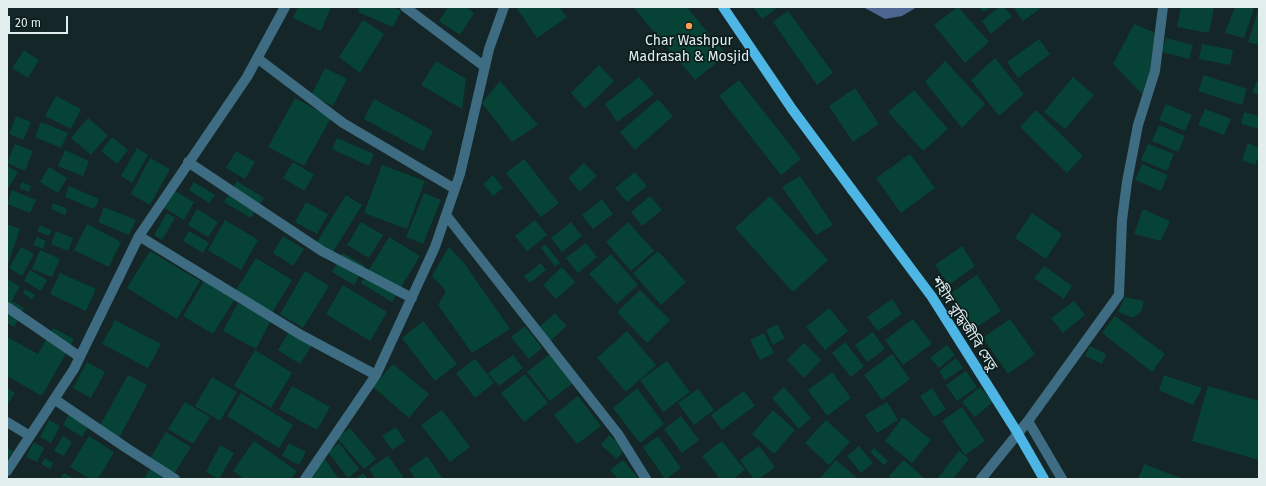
<!DOCTYPE html>
<html>
<head>
<meta charset="utf-8">
<style>
  body { margin:0 }
  #map { position:relative; width:1266px; height:486px; overflow:hidden; background:#142627; font-family:"Fira Sans",sans-serif }
  canvas { display:block }
  .frame { position:absolute; inset:0; border:8px solid #e2eded; pointer-events:none }
  .scale { position:absolute; left:8px; top:16px; width:60px; height:18px; box-sizing:border-box; border:2px solid #e2eded; border-top:0; padding-left:5px; font-size:12px; line-height:14px; white-space:nowrap; color:#e2eded; -webkit-text-stroke:3px #0b1c1e; paint-order:stroke }
</style>
</head>
<body>
<div id="map">
<canvas width="1266" height="486"></canvas>
<div class="frame"></div>
<div class="scale">20 m</div>
</div>
<script>
const ctx = document.querySelector('canvas').getContext('2d');
ctx.lineJoin = 'round';
function fillPath(path, color) {
  ctx.fillStyle = color;
  ctx.fill(path, 'evenodd');
}
function stroke(path, color, width, dash) {
  ctx.strokeStyle = color;
  ctx.lineWidth = width;
  ctx.lineCap = dash ? 'butt' : 'round';
  ctx.setLineDash(dash || []);
  ctx.stroke(path);
}
function label(font, color, halo, rows, align = 'center') {
  ctx.font = font + ' "Fira Sans","Noto Sans Bengali",sans-serif';
  ctx.lineWidth = 3.5;
  ctx.setLineDash([]);
  ctx.textBaseline = 'middle';
  ctx.strokeStyle = halo;
  ctx.fillStyle = color;
  for (const [text, x, y, turn = 0] of rows) {
    ctx.save();
    ctx.translate(x, y);
    ctx.rotate((+turn || 0) * Math.PI / 180);
    ctx.textAlign = isNaN(turn) ? turn : align;
    if (halo) ctx.strokeText(text, 0, 0);
    ctx.fillText(text, 0, 0);
    ctx.restore();
  }
}
fillPath(new Path2D(`
  M863 7H917L902 16 885 19Z`), '#4a6691');
fillPath(new Path2D(`
  M298 7H331L321 31 293 18Z
  M360 7H392L401 11 393 27 358 12Z
  M448 7H466L474 13 460 35 439 21Z
  M516 7H559L567 17 537 38Z
  M633 7H687L726 55 695 80Z
  M753 7H778L762 19Z
  M958 7 989 42 965 63 934 25Z
  M979 7H991L983 12Z
  M999 7H1004L1012 16 991 34 982 21Z
  M1013 7H1042L1023 21Z
  M1181 7H1214L1209 33 1177 27Z
  M1235 7H1249L1254 9 1244 38 1225 33Z
  M1259 8V45L1248 42Z
  M788 11 833 73 817 85 773 22Z
  M363 20 384 34 360 73 339 57Z
  M1134 24 1155 33 1150 71 1142 94 1113 64Z
  M1166 38 1193 45 1189 59 1162 52Z
  M1039 39 1050 54 1018 78 1007 62Z
  M1202 44 1233 50 1230 65 1199 59Z
  M24 50 39 60 28 78 12 68Z
  M995 58 1024 94 999 116 971 80Z
  M436 61 466 79 462 109 421 85Z
  M945 61 985 104 962 128 925 82Z
  M599 65 614 81 585 109 571 93Z
  M325 68 347 79 333 106 311 95Z
  M1204 75 1247 89 1242 105 1198 91Z
  M639 77 654 94 617 122 605 104Z
  M1073 77 1094 95 1065 129 1044 112Z
  M739 80 801 159 781 175 719 96Z
  M500 81 538 125 512 142 482 103Z
  M1257 81 1259 82V95L1252 92Z
  M855 88 879 124 853 142 829 106Z
  M914 90 948 129 923 151 888 112Z
  M56 96 81 109 71 129 45 116Z
  M295 98 331 118 304 166 268 147Z
  M374 99 433 131 423 151 364 119Z
  M658 99 673 116 635 150 620 132Z
  M1166 104 1192 115 1185 131 1159 120Z
  M1205 109 1231 119 1224 135 1198 125Z
  M1036 110 1083 156 1067 173 1020 127Z
  M1244 112 1259 116V129L1241 124Z
  M16 116 31 122 23 140 9 134Z
  M88 118 108 135 91 155 71 138Z
  M41 122 68 133 61 148 35 137Z
  M1159 125 1185 136 1178 152 1152 141Z
  M112 137 128 150 117 164 101 151Z
  M337 138 374 154 369 166 332 149Z
  M1248 143 1259 148V156L1255 165 1242 160Z
  M15 144 33 151 25 171 7 163Z
  M1148 144 1174 154 1167 171 1141 160Z
  M137 148 148 155 132 183 121 176Z
  M65 150 89 161 83 176 58 166Z
  M236 151 255 162 245 179 226 168Z
  M910 154 935 188 901 213 876 178Z
  M150 158 170 169 150 205 131 194Z
  M524 159 559 203 541 217 506 173Z
  M293 162 314 175 304 191 283 178Z
  M584 163 597 176 580 192 568 178Z
  M1142 164 1168 175 1161 191 1135 180Z
  M382 165 425 181 407 229 364 213Z
  M7 166 18 172 7 190Z
  M49 167 67 178 58 193 40 182Z
  M635 172 647 186 627 202 615 188Z
  M493 175 503 188 493 196 483 184Z
  M800 176 833 225 816 235 782 187Z
  M237 181 264 198 251 218 224 202Z
  M22 182 31 186 29 192 19 188Z
  M194 182 215 195 209 203 189 190Z
  M69 186 99 199 94 209 65 197Z
  M171 189 194 202 184 220 161 206Z
  M12 190 36 200 30 213 7 204Z
  M424 193 441 200 423 244 406 237Z
  M346 195 362 205 331 255 315 245Z
  M650 196 662 210 642 226 631 212Z
  M770 196 828 260 793 292 735 228Z
  M602 199 613 214 593 229 582 215Z
  M306 202 328 214 317 234 295 222Z
  M53 203 67 209 65 215 51 209Z
  M104 207 136 220 129 235 98 222Z
  M197 209 218 222 208 237 188 225Z
  M1143 209 1170 221 1161 241 1134 234Z
  M167 213 175 218 162 240 154 235Z
  M1032 213 1062 234 1046 259 1015 238Z
  M225 220 258 240 241 270 208 250Z
  M535 220 547 235 527 251 515 236Z
  M361 222 383 235 369 258 347 245Z
  M571 222 582 236 562 252 551 238Z
  M628 222 654 251 631 271 606 242Z
  M7 224 20 229 7 267Z
  M87 224 121 242 109 267 74 250Z
  M40 225 52 231 49 236 37 231Z
  M56 231 73 238 68 251 51 244Z
  M189 231 209 243 203 253 183 241Z
  M283 236 304 249 293 266 273 253Z
  M37 237 46 241 43 249 33 245Z
  M389 237 420 256 392 302 361 283Z
  M586 243 597 257 578 273 566 258Z
  M545 244 560 263 555 266 541 248Z
  M962 246 975 266 949 285 935 265Z
  M21 247 34 254 22 276 9 268Z
  M449 247 464 263 510 329 472 353 438 305 446 291 432 276Z
  M40 250 60 259 52 277 32 269Z
  M150 251 200 281 177 319 127 288Z
  M658 251 686 282 661 305 633 273Z
  M343 253 365 266 354 285 332 272Z
  M611 254 638 285 617 304 589 274Z
  M256 258 292 280 272 313 236 290Z
  M541 263 546 270 530 283 524 276Z
  M1044 266 1072 286 1064 299 1034 278Z
  M562 267 575 282 556 299 543 285Z
  M30 270 47 280 41 291 24 281Z
  M305 271 329 286 303 328 280 314Z
  M60 273 96 289 86 311 50 294Z
  M977 275 1001 311 974 329 951 293Z
  M7 279 20 286 10 304 7 302Z
  M204 281 234 300 213 334 183 316Z
  M343 285 387 312 370 341 326 314Z
  M25 289 35 295 32 299 23 293Z
  M640 290 670 320 647 343 617 312Z
  M1125 297 1144 301 1141 312 1133 318 1118 312Z
  M892 299 902 314 878 331 867 317Z
  M12 301 24 308 14 327 7 323V311Z
  M1074 301 1085 315 1063 333 1051 318Z
  M238 303 271 320 256 349 223 331Z
  M829 308 848 331 825 350 806 327Z
  M555 313 567 326 550 341 538 328Z
  M1115 316 1165 354 1152 372 1102 333Z
  M913 319 932 344 903 365 885 340Z
  M1010 319 1035 354 1008 374 983 338Z
  M115 320 161 344 148 368 102 344Z
  M423 321 457 364 435 381 402 338Z
  M777 324 785 338 773 345 766 330Z
  M525 326 542 348 529 359 511 337Z
  M53 328 74 339 42 396 7 376V337L38 354Z
  M627 331 656 365 626 392 597 358Z
  M289 332 312 345 300 364 278 350Z
  M873 332 885 349 867 362 855 345Z
  M764 333 774 353 760 360 750 340Z
  M845 342 864 366 851 377 832 353Z
  M804 343 821 360 804 378 787 360Z
  M947 345 955 355 939 368 930 358Z
  M1090 346 1106 354 1102 364 1085 356Z
  M255 350 292 373 271 408 234 386Z
  M551 353 574 382 550 401 527 372Z
  M892 354 910 379 882 400 864 375Z
  M513 355 523 368 499 386 488 373Z
  M956 358 963 368 945 380 939 371Z
  M475 359 494 383 475 398 456 373Z
  M667 361 690 392 663 412 640 380Z
  M87 362 105 372 91 398 73 388Z
  M393 364 429 394 409 418 373 387Z
  M966 371 977 387 957 401 946 385Z
  M832 372 851 398 827 416 808 390Z
  M525 374 548 403 524 422 501 393Z
  M128 375 147 385 117 442 97 431Z
  M1164 375 1202 388 1193 405 1159 390Z
  M212 377 237 392 220 421 195 406Z
  M292 386 330 407 317 430 279 409Z
  M1208 386 1259 401V460L1192 441Z
  M784 387 811 418 799 429 772 398Z
  M980 387 993 402 975 417 962 402Z
  M7 388 15 393 7 405Z
  M637 388 664 424 640 443 613 408Z
  M932 388 946 409 934 417 920 396Z
  M698 389 714 410 694 425 678 403Z
  M744 391 755 406 722 430 711 415Z
  M241 393 293 425 279 448 227 416Z
  M578 396 601 426 577 444 554 415Z
  M185 402 210 417 193 444 168 429Z
  M887 402 898 420 877 433 865 415Z
  M962 407 985 441 965 455 942 421Z
  M71 410 91 422 82 437 63 425Z
  M442 410 470 447 450 462 421 425Z
  M773 410 795 430 774 454 752 434Z
  M681 416 699 440 682 453 664 429Z
  M903 417 931 440 912 463 885 441Z
  M49 420 60 426 51 443 40 437Z
  M826 420 850 442 829 465 805 443Z
  M396 427 405 441 392 450 382 436Z
  M350 428 376 459 364 469 337 438Z
  M166 432 191 447 172 477 148 462Z
  M609 435 625 449 617 459 601 445Z
  M63 436 72 442 64 456 54 451Z
  M89 436 114 452 98 479H90L70 467Z
  M658 436 681 468 666 479H665L643 447Z
  M254 441 297 471 291 479H244L233 471Z
  M722 441 745 470 733 479H720L702 456Z
  M34 442 44 448 37 462 26 457Z
  M289 443 306 452 299 465 282 456Z
  M339 443 359 469 348 478 328 452Z
  M220 445 234 453 219 479H218L206 472Z
  M759 446 775 467 759 479H754L740 460Z
  M859 446 873 463 861 473 847 456Z
  M7 447 13 452 7 460Z
  M874 448 888 461 884 465 870 452Z
  M959 451 969 459 953 479H937Z
  M388 456 405 479H376L369 469Z
  M427 456 443 479H416L409 469Z
  M45 458 53 463 50 469 41 464Z
  M325 459 339 479H308Z
  M623 460 638 478 636 479H618L610 470Z
  M836 460 857 478 856 479H822L820 478Z
  M904 460 925 479H892L889 476Z
  M1144 464 1183 479H1138Z
  M151 467 170 479H144Z
  M64 473 74 479H60Z
  M363 473 368 479H356Z`), '#064336');
stroke(new Path2D(`
  M405 7 485 67
  M257 58 343 123 455 189
  M188 162 322 251 412 298
  M446 215 618 434 646 479
  M139 236 301 335 376 375
  M7 307 80 357
  M54 399 128 449 175 479
  M1028 421 1062 479
  M7 422 30 436
  M7 471 74 369 139 236 247 77 285 7
  M305 479 376 375 435 247 460 174 489 49 504 7
  M981 479 1028 421 1119 295 1122 220 1127 182 1138 125 1155 71 1163 7`), '#3e6c83', 10);
stroke(new Path2D(`
  M723 7 792 109 852 190`), '#4db6e5', 10);
stroke(new Path2D(`
  M852 190 932 297 1017 432 1044 479`), '#4db6e5', 10);
for (const [x, y, r, color] of [
  [689,26,4,"#fa9f4f"]
]) {
  const dot = new Path2D();
  dot.arc(x, y, r, 0, 2 * Math.PI);
  ctx.fillStyle = color;
  ctx.fill(dot);
  stroke(dot, '#0b1c1e', 1.5);
}
label('14px', '#e2eded', '#0b1c1e', [
  ["Char Washpur",689,41],
  ["Madrasah & Mosjid",689,57]
]);
label('14px', '#e2eded', '#0b1c1e', [
  ["শহীদ বুদ্ধিজীবি সেতু",964,324,57]
]);
</script>
</body>
</html>
